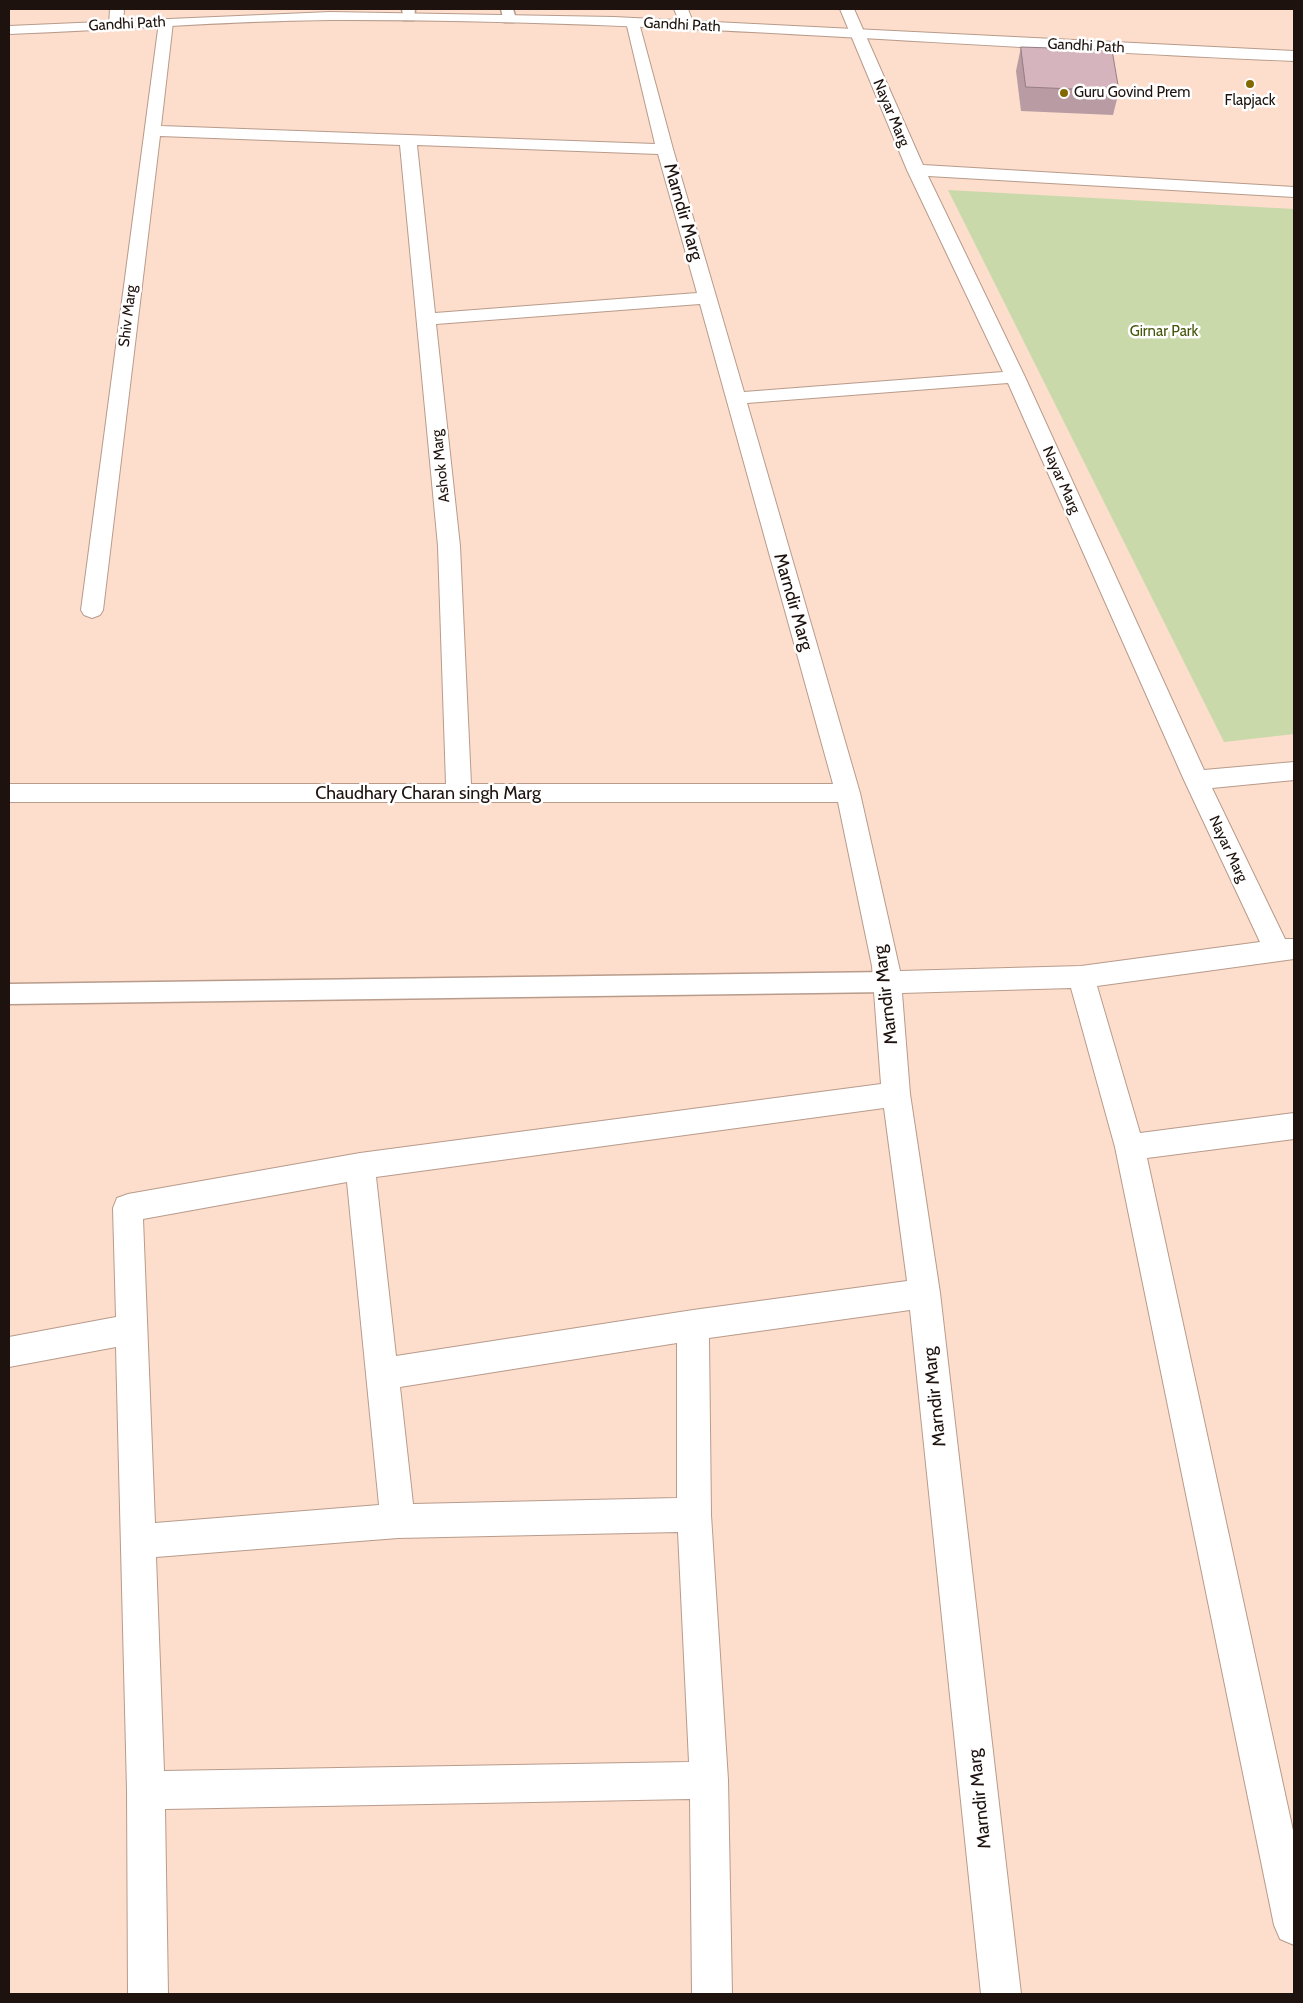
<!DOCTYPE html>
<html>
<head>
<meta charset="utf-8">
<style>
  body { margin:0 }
  #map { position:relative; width:1303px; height:2003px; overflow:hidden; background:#fdddcc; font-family:Cabin,sans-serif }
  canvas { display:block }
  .frame { position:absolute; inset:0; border:10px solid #1d120d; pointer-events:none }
</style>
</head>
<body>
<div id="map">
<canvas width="1303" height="2003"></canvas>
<div class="frame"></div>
</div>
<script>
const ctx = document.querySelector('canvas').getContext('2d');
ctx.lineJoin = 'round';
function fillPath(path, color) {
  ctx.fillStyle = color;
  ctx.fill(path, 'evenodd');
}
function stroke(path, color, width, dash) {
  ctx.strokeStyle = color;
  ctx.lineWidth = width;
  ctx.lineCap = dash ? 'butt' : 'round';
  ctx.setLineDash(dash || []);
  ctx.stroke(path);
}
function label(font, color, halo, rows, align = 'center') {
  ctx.font = font + ' Cabin,sans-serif';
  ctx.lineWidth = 5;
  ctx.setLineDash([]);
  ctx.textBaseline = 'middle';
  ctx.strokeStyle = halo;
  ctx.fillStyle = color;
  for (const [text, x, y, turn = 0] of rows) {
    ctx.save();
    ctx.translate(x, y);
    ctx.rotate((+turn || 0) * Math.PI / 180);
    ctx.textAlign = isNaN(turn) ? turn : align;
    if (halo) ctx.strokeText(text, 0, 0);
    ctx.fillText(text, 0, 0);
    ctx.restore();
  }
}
fillPath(new Path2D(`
  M948 190 1294 209V734L1224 742Z`), '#c9d9aa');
const service = new Path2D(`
  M402 9H415L414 20H404Z
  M501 9H513L516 19 514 22H504Z
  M888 972 897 975 900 982 897 989 888 992 9 1004V984Z`);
const minor = new Path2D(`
  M110 9H124L123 24 121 27H111L109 24Z
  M674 9H688L694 25 692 28H682Z
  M840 9H854L923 165 1294 187V197L928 176 1025 377 1204 770 1294 762V780L1212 788 1285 939H1294V959L1097 986 1140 1133 1294 1113V1139L1147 1158 1294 1835V1945L1280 1939 1274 1925 1115 1147 1071 988 902 993 910 1094 940 1293 1021 1994H981L910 1310 709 1338 711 1515 728 1780 732 1994H692L690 1799 165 1809 168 1994H128L127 1790 116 1347 9 1367V1337L116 1317 113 1208 117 1198 128 1194 360 1153 881 1084 872 966 838 802H9V784H446L438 546 400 145 160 136 103 610 100 615 92 618 84 615 81 610 159 22 161 19H171L173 22 161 126 655 144 626 22 628 19H638L673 149 744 392 1003 372 907 170ZM417 145 658 154 697 293 435 313ZM700 304 833 784H471L460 546 436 324ZM1008 383 1184 780 1260 942 1081 966 900 971 860 793 747 403ZM884 1108 907 1281 693 1310 396 1356 376 1177ZM347 1182 379 1505 155 1523 143 1219ZM677 1343V1498L413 1504 400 1387ZM678 1532 689 1762 164 1771 156 1557 398 1538Z`);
const tertiary = new Path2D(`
  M330 12 614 17 1294 51V61C973 48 653 19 332 20 224 21 116 30 9 34V26Z`);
stroke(service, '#b89b8b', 3);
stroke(minor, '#b89b8b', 2);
stroke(tertiary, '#b89b8b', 2);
fillPath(service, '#fff');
fillPath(minor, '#fff');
fillPath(tertiary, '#fff');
fillPath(new Path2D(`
  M1021 47 1119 91 1113 115 1021 111 1016 71Z`), '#b89ba3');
const building = new Path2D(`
  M1021 47 1112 50 1119 91 1026 87Z`);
fillPath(building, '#d6b4bd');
stroke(building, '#967e84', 1);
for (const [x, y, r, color] of [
  [1250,84,5,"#826800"],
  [1064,93,5,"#826800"]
]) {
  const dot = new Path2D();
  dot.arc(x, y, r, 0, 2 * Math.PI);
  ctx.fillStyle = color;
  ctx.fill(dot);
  stroke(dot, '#fff', 2);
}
label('15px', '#1d120d', '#fff', [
  ["Gandhi Path",127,24,-3],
  ["Gandhi Path",682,25,3],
  ["Gandhi Path",1086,46,3],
  ["Nayar Marg",891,113,67],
  ["Shiv Marg",128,316,-83],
  ["Ashok Marg",441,466,-96],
  ["Nayar Marg",1061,480,66],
  ["Nayar Marg",1228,849,65]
]);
label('15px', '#1d120d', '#fff', [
  ["Guru Govind Prem",1074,93],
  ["Flapjack",1250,101,"center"]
], 'left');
label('15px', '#45560b', '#fff', [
  ["Girnar Park",1164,332]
]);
label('18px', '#1d120d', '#fff', [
  ["Marndir Marg",683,212,74],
  ["Marndir Marg",793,602,74],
  ["Chaudhary Charan singh Marg",428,794],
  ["Marndir Marg",886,995,-97],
  ["Marndir Marg",935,1397,-96],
  ["Marndir Marg",980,1799,-96]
]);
</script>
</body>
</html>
